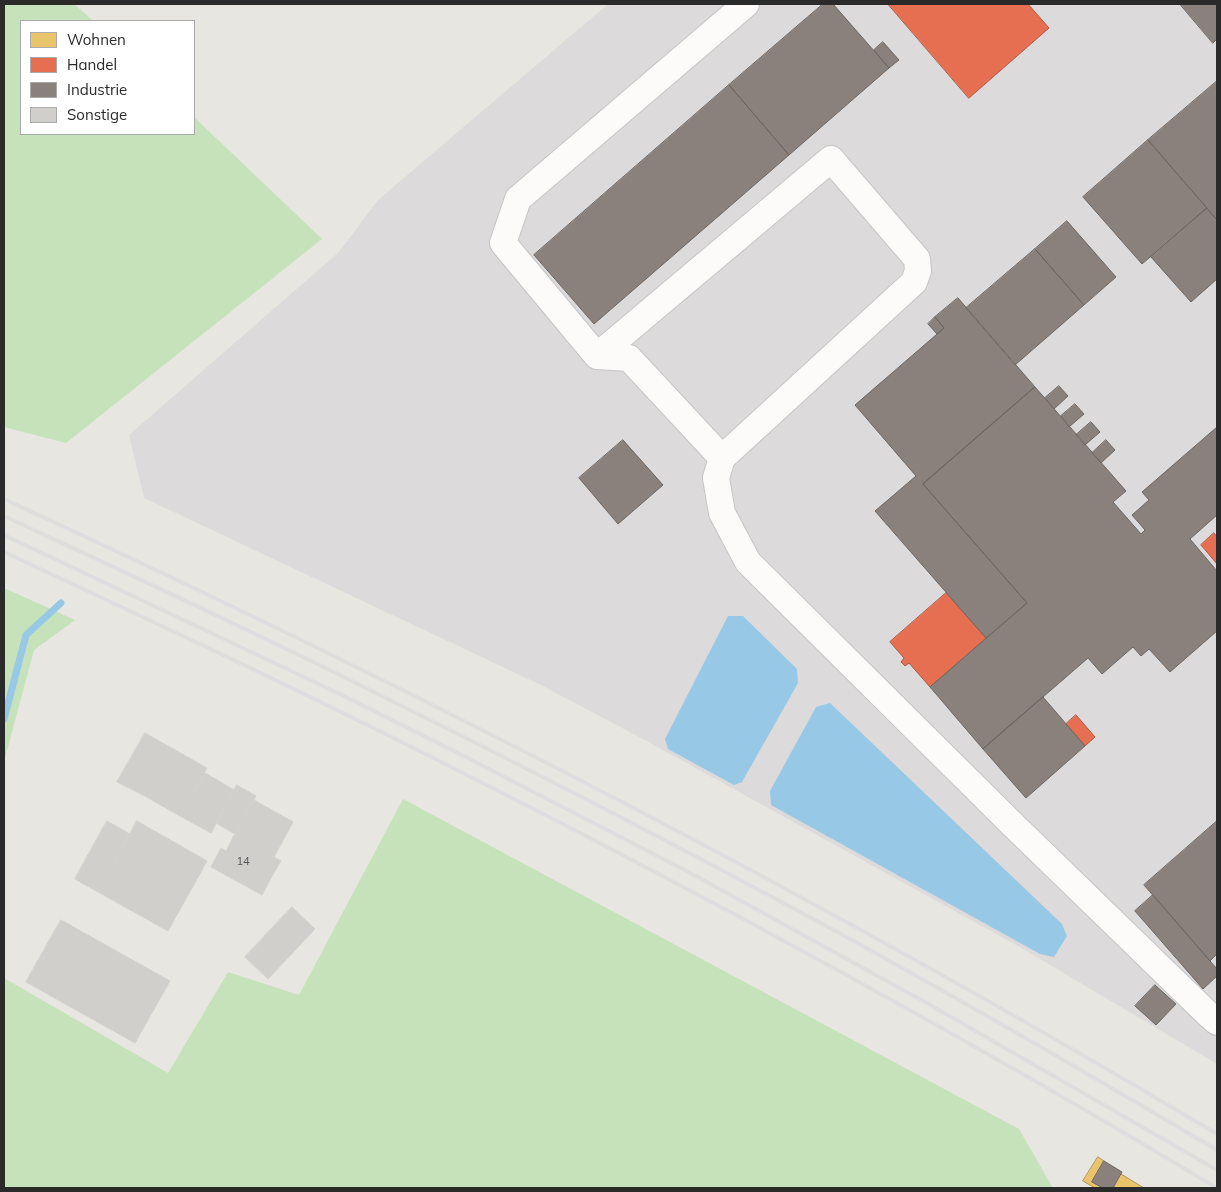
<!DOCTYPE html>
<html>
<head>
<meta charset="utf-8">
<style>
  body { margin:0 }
  #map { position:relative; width:1221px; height:1192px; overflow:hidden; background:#e8e6e0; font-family:Mulish,sans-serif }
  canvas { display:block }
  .frame { position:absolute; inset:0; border:5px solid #2a2a2a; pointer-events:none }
  .legend { position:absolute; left:20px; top:20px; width:175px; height:115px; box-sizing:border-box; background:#fff; border:1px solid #aaa; margin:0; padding:6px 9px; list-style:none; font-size:15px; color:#2a2a2a }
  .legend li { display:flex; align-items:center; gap:10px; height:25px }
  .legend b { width:25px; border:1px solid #aaa }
</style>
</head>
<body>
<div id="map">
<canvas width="1221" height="1192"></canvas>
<div class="frame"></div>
<ul class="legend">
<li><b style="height:14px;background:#e9c46a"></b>Wohnen</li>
<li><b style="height:14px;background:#e76f51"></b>Handel</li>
<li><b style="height:14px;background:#8a817c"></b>Industrie</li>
<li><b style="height:14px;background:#d1cfcb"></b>Sonstige</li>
</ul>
</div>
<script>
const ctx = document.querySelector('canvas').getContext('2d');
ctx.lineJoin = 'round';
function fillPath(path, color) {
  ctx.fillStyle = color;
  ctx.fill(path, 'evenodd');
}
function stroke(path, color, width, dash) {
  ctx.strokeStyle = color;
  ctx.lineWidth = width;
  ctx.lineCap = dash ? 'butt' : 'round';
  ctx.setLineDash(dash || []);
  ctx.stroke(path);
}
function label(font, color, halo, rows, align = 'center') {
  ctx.font = font + ' Mulish,sans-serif';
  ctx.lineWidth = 5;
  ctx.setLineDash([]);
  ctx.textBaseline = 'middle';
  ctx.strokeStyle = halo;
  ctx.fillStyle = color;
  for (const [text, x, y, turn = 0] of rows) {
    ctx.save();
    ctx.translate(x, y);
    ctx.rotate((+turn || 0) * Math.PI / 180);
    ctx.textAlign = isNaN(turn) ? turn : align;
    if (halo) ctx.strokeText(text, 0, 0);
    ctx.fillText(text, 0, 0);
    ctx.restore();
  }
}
fillPath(new Path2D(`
  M608 4H1217V1064L1018 946 643 739 541 685 144 498 129 435 339 252 378 200Z`), '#dddadb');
fillPath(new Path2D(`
  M4 4H74L93 21H21V134H194V117L322 239 66 443 4 427Z
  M4 588 75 620 34 650 4 762Z
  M403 799 1019 1129 1053 1188H4V978L168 1073 228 972 299 995Z`), '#c6e2ba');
fillPath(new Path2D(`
  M728 616H743L797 669 798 683 742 782 734 785 668 749 665 739Z
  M830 703 1062 924 1067 936 1054 957 1040 954 771 805 770 791 816 707Z`), '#97c9e6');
const homes = new Path2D(`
  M1098 1157 1104 1161 1092 1182 1103 1188H1095L1083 1181Z
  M1121 1174 1144 1188H1113Z`);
fillPath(homes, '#e9c46a');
stroke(homes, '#b09657', 1);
const shops = new Path2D(`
  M888 4H1028L1049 28 969 98Z
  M1214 533 1217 537V564L1201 545Z
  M946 593 986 638 930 687 909 663 905 666 901 662 904 658 890 642Z
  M1076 715 1095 737 1085 746 1066 724Z`);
fillPath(shops, '#e76f51');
stroke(shops, '#ae5a45', 1);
const industry = new Path2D(`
  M823 4H833L889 68 789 155 729 85Z
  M1180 4H1217V39L1213 43Z
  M883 42 899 60 889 68 874 50Z
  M1216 82 1217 84V220L1148 140Z
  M729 85 789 155 594 324 534 255Z
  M1148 140 1207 208 1142 264 1083 197Z
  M1207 208 1217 220V279L1191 302 1151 257Z
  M1067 221 1116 277 1084 305 1035 249Z
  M1035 249 1084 305 1015 365 966 308Z
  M958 298 1035 387 923 484 1027 603 986 638 875 511 916 476 855 405 944 328 935 317Z
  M935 317 944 328 937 334 928 324Z
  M1059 386 1068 396 1054 409 1045 398Z
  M1035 387 1126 491 1113 502 1141 534 1145 530 1132 515 1149 500 1142 492 1217 427V515L1190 539 1217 571V631L1170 672 1149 649 1141 656 1133 647 1102 674 1088 658 983 749 930 687 1027 603 923 484Z
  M1075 404 1084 414 1069 427 1061 416Z
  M1091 422 1100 432 1085 445 1076 435Z
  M623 440 663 485 618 524 579 478Z
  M1106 440 1115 450 1101 463 1092 453Z
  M1043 697 1085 746 1026 798 983 749Z
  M1217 821V954L1210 961 1144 885Z
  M1153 895 1217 969V976L1203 989 1135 911Z
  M1155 985 1176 1004 1156 1025 1135 1006Z
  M1104 1161 1122 1172 1113 1188H1103L1092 1182Z`);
fillPath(industry, '#8a817c');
stroke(industry, '#6d6763', 1);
stroke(new Path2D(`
  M4 719 26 635 61 603`), '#97c9e6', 7);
const building = new Path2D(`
  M145 733 207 768 194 792 156 770 143 795 117 782Z
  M156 770 194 792 180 816 143 795Z
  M205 773 234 790 211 833 180 816Z
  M237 785 256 796 235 834 216 823Z
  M254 800 293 822 274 857 235 834Z
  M107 821 130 834 98 892 75 879Z
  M137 821 207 861 168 931 98 892Z
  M235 834 274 857 266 872 272 876 262 895 211 867 221 848 226 851Z
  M274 857 281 861 272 876 266 872Z
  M292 907 315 929 268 979 245 957Z
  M61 920 170 981 135 1043 26 982Z`);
fillPath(building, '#d1cfcb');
stroke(building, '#d3d1cc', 1);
const minor = new Path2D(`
  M597 356 831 159 917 259 918 271 914 282 722 458 716 478 722 513 748 562 1008 820 1210 1016 1217 1022
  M722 458 629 358 597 356 503 243 518 199 746 4`);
stroke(minor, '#c6c5c5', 28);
stroke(minor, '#fcfbfa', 26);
stroke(new Path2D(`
  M4 499C419 690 825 900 1217 1134
  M4 516C120 570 237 624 352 681 508 758 663 838 817 921 952 994 1085 1072 1217 1150
  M4 535 342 695 464 756 696 876 925 1002 1217 1170
  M4 552C156 623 308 694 457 770 715 900 969 1039 1217 1188`), '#dedede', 4);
label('11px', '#545453', null, [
  ["14",243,862]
]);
</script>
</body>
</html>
